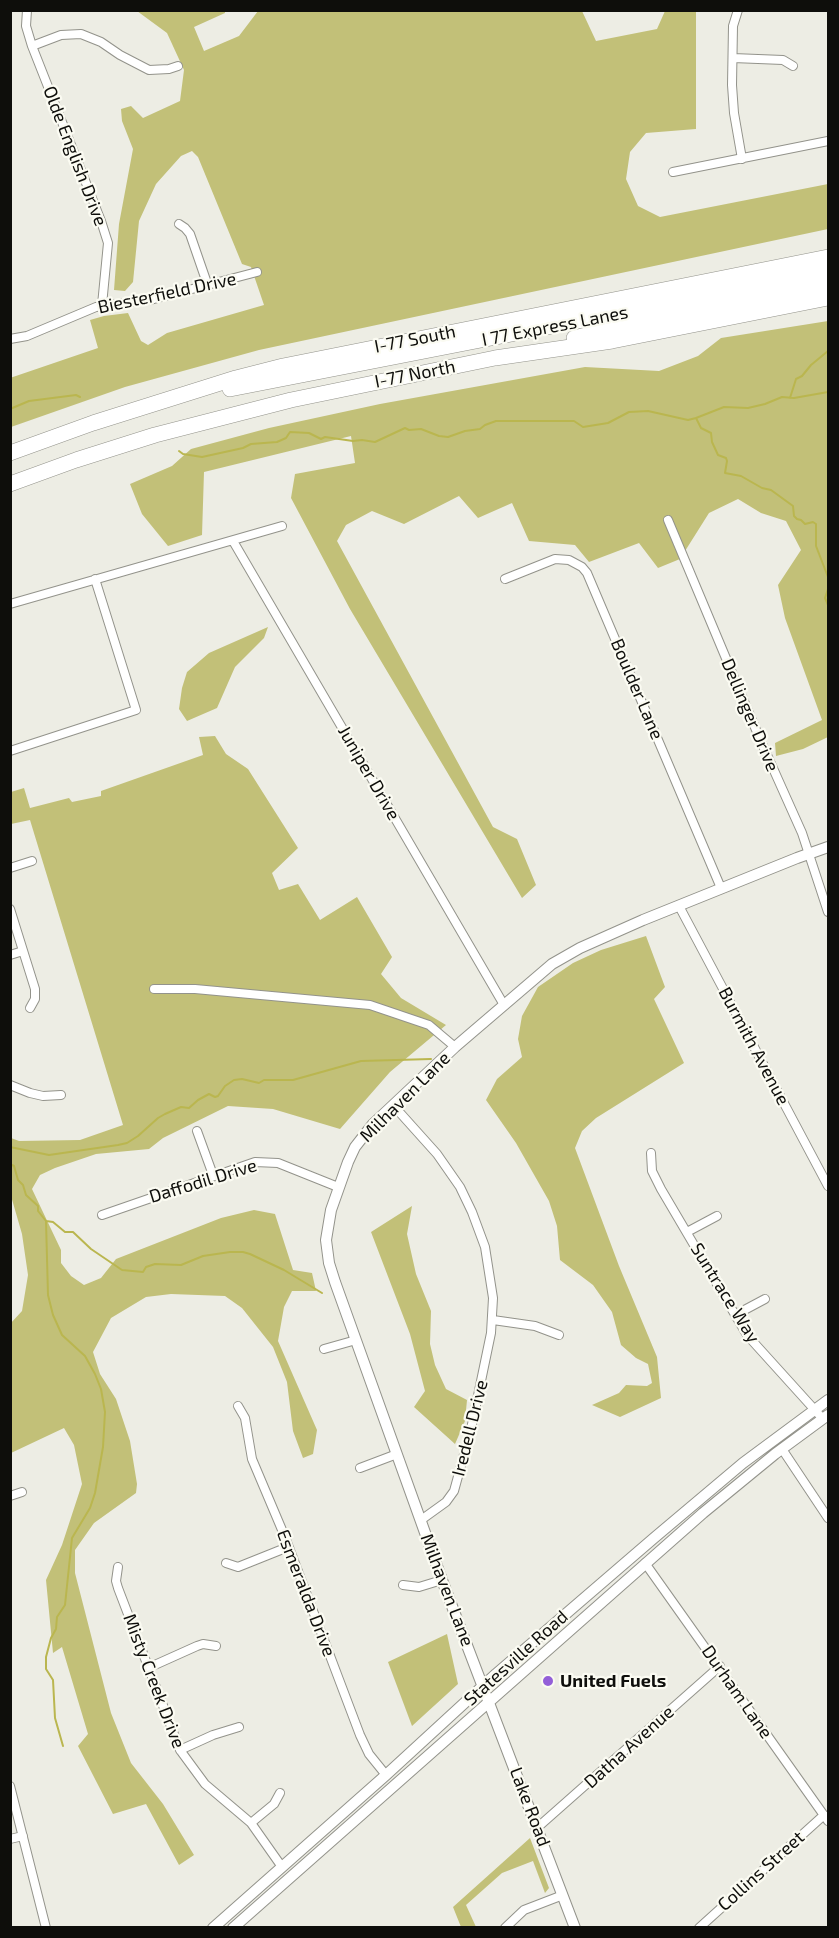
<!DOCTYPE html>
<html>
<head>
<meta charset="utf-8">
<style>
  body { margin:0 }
  #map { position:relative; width:839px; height:1938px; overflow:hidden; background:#edede4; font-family:"Exo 2",sans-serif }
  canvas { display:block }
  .frame { position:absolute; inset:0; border:12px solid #0e0e0b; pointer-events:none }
</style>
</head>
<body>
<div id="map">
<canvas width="839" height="1938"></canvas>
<div class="frame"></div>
</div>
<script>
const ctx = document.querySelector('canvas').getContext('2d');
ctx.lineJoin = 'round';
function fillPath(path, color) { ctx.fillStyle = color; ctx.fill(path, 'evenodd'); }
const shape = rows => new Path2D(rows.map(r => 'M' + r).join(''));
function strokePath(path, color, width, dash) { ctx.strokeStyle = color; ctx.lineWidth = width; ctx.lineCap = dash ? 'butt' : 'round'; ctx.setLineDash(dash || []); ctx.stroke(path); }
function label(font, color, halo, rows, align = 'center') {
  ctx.font = font + ' "Exo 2",sans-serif'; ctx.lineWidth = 4.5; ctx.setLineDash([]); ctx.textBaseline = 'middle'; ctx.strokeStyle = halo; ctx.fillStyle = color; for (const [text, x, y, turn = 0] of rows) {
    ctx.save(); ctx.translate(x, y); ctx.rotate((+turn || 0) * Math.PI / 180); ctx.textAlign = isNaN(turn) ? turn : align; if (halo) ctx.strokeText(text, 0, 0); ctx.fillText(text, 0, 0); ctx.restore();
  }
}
fillPath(shape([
  [137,11,225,11,225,13,194,27,204,51,239,36,258,11,582,11,596,41,657,29,665,11,696,11,696,129,646,133,630,152,626,179,638,206,660,217,828,184,828,229,259,350,125,387,11,427,10,378,98,348,90,320,104,316,128,313,141,341,148,345,167,333,264,305,251,267,242,264,198,157,192,151,181,156,156,184,139,221,133,282,125,291,114,290,119,224,133,149,122,121,121,109,131,106,143,118,180,101,184,70,167,33],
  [828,321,828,737,803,749,776,756,775,743,822,720,785,618,778,585,801,550,786,521,761,513,738,499,709,513,680,559,658,568,639,543,589,562,575,545,529,541,512,503,478,518,459,496,404,524,372,511,346,525,337,541,493,827,517,839,536,885,522,898,350,609,291,498,295,474,355,463,351,436,204,472,202,535,168,546,142,514,130,484,172,466,191,449,269,428,380,404,585,367,659,371,698,356,721,338],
  [268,627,264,638,235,667,217,708,187,721,179,709,182,688,187,672,209,653],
  [215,736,226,754,248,769,298,848,272,873,279,890,298,884,320,920,357,897,392,957,381,974,401,998,446,1025,390,1072,340,1129,273,1109,228,1106,163,1138,149,1149,96,1154,55,1168,40,1175,32,1189,61,1250,61,1263,71,1276,84,1285,101,1278,116,1259,221,1218,254,1210,275,1214,293,1270,312,1273,316,1291,292,1291,284,1307,278,1341,317,1430,313,1454,303,1458,293,1431,287,1382,273,1347,242,1308,225,1296,171,1294,146,1297,111,1318,93,1352,100,1374,116,1399,130,1441,137,1484,136,1493,94,1523,75,1550,75,1573,111,1713,131,1763,163,1804,194,1855,179,1865,146,1804,113,1814,78,1746,88,1734,62,1647,53,1653,46,1580,62,1545,82,1484,74,1445,64,1428,11,1453,10,1324,22,1311,28,1275,22,1234,11,1196,11,1138,19,1141,80,1140,123,1125,30,820,11,824,11,792,24,788,30,808,69,798,72,802,101,796,101,791,203,755,199,737],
  [646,936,665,987,654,999,684,1063,596,1118,582,1131,575,1148,619,1266,657,1357,661,1398,620,1417,592,1405,619,1393,626,1385,647,1386,652,1383,648,1364,636,1358,621,1345,612,1312,593,1285,560,1260,557,1226,549,1201,516,1143,486,1100,497,1079,522,1057,518,1039,522,1016,538,987,573,963,601,950],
  [412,1206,407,1234,416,1274,431,1311,430,1344,435,1365,446,1389,467,1400,465,1421,455,1444,414,1407,425,1391,410,1334,371,1232],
  [447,1634,458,1684,412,1726,388,1662],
  [530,1838,549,1888,545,1893,533,1861,502,1873,466,1905,476,1927,461,1927,453,1907]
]), '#c2c078');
strokePath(shape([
  [790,398,796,379,802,376,811,365,828,351],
  [10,409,29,401,76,395,80,397],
  [696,418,701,428,711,433,712,442,718,455,726,458,727,461,725,473,741,476,762,488,771,490,793,506,794,516,797,519,801,520,805,524,813,522,816,524,816,546,828,577],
  [179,451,183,454,202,457,243,448,251,444,277,442,286,438,290,432,309,433,321,439,325,437,353,441,362,440,375,442,405,428,409,430,421,429,439,436,448,437,465,431,480,429,485,425,496,421,574,421,583,427,608,423,629,412,648,411,688,420,696,418,724,407,748,408,765,404,782,397,794,398,828,392],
  [828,589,825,598,828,605],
  [10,1147,49,1155,118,1145,127,1143,138,1136,158,1118,165,1114,181,1107,189,1108,198,1100,209,1094,215,1097,218,1096,225,1086,234,1080,242,1079,259,1083,264,1080,293,1080,361,1061,431,1059],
  [10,1164,14,1166,18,1180,23,1185,26,1195,38,1206,38,1211,46,1221,53,1222,65,1232,73,1232,91,1249,122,1270,143,1272,146,1267,155,1264,181,1265,203,1256,230,1252,243,1252,250,1254,284,1270,322,1293],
  [46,1221,48,1295,53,1315,62,1335,85,1356,95,1374,101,1389,105,1412,103,1447,95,1493,90,1508,72,1538,65,1605,57,1617,56,1629,51,1638,46,1657,46,1669,53,1680,55,1718,63,1746]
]), '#bab64f', 2);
const street = shape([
  [27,10,26,26,32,46,101,221,108,243,102,305],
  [738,10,733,26,732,85,734,113,742,159],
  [32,46,61,35,81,34,101,42,120,55,149,70,169,69,178,66],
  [733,58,783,60,793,66],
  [673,172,828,141],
  [179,224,185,228,190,234,208,286],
  [10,339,27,336,96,307,154,299,257,272],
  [668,520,759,737,802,833,828,912],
  [233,541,504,1005],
  [505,579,555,559,569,560,582,567,587,573,721,888],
  [10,604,282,526],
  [10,751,136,710,95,579],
  [10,868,32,861],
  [679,906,828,1186],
  [10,909,35,989,35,999,30,1008],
  [10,955,23,951],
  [154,989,195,989,370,1005,429,1025,455,1047],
  [10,1085,30,1093,43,1096,61,1095],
  [393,1105,437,1154,460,1187,472,1212,485,1247,493,1298,491,1333,471,1429,454,1491,446,1502,421,1520],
  [197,1131,213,1175],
  [651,1153,652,1171,661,1189,747,1335,823,1419],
  [102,1215,255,1162,278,1163,338,1187],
  [687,1232,717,1216],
  [735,1315,765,1299],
  [493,1320,535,1326,559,1335],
  [324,1349,356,1340],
  [238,1406,245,1418,252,1459,285,1537,360,1735,369,1754,386,1775],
  [782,1449,828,1518],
  [360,1468,397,1454],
  [10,1496,22,1492],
  [226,1563,238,1567,288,1547],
  [645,1563,828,1821],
  [118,1567,116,1581,118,1588,180,1750,205,1784,251,1823,282,1867],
  [403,1585,419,1587,442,1580],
  [148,1668,197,1646,203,1644,216,1646],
  [180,1750,213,1735,239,1727],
  [10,1786,46,1928],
  [251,1823,274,1804,280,1793],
  [538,1827,720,1666],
  [10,1839,23,1836],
  [505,1928,524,1910,563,1895],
  [699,1928,824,1815]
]);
const secondary = shape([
  [213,1928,386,1775,496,1674,654,1538,743,1463,828,1400],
  [233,1928,703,1513,775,1454,828,1415],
  [575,1928,442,1580,335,1282,329,1263,326,1240,331,1210,348,1162,355,1147,373,1124,455,1047,552,964,580,948,643,920,797,858,828,847]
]);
const highway = shape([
  [574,338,610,329,828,284],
  [230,389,614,314,828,269],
  [10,453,93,423,236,378,283,366,828,257],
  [10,484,76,460,155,435,291,400,495,358,612,341,828,298]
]);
strokePath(street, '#93938b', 10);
strokePath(secondary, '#93938b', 12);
strokePath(highway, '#93938b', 16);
strokePath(street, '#fff', 8);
strokePath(secondary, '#fff', 10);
strokePath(highway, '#fff', 15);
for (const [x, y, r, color] of [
  [548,1681,6,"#935fd8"]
]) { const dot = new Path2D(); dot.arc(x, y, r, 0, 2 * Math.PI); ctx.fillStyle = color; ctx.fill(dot); strokePath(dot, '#fbfbf2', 2); }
label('18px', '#0e0e0b', '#fbfbf2', [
  ["Olde English Drive",75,156,69],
  ["Biesterfield Drive",167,293,-12],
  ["I 77 Express Lanes",555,326,-11],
  ["I-77 South",415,339,-11],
  ["I-77 North",415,374,-11],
  ["Boulder Lane",637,689,67],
  ["Dellinger Drive",750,715,67],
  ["Juniper Drive",369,773,60],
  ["Burmith Avenue",754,1046,62],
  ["Milhaven Lane",405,1097,-45],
  ["Daffodil Drive",203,1181,-17],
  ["Suntrace Way",725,1293,58],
  ["Iredell Drive",470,1428,-76],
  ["Milhaven Lane",447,1590,69],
  ["Esmeralda Drive",306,1593,69],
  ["Statesville Road",516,1658,-42],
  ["Misty Creek Drive",154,1681,69],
  ["Durham Lane",737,1692,55],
  ["Datha Avenue",629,1747,-42],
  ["Lake Road",530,1807,69],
  ["Collins Street",761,1871,-42]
]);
label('bold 18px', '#0e0e0b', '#fbfbf2', [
  ["United Fuels",560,1681]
], 'left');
</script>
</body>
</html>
